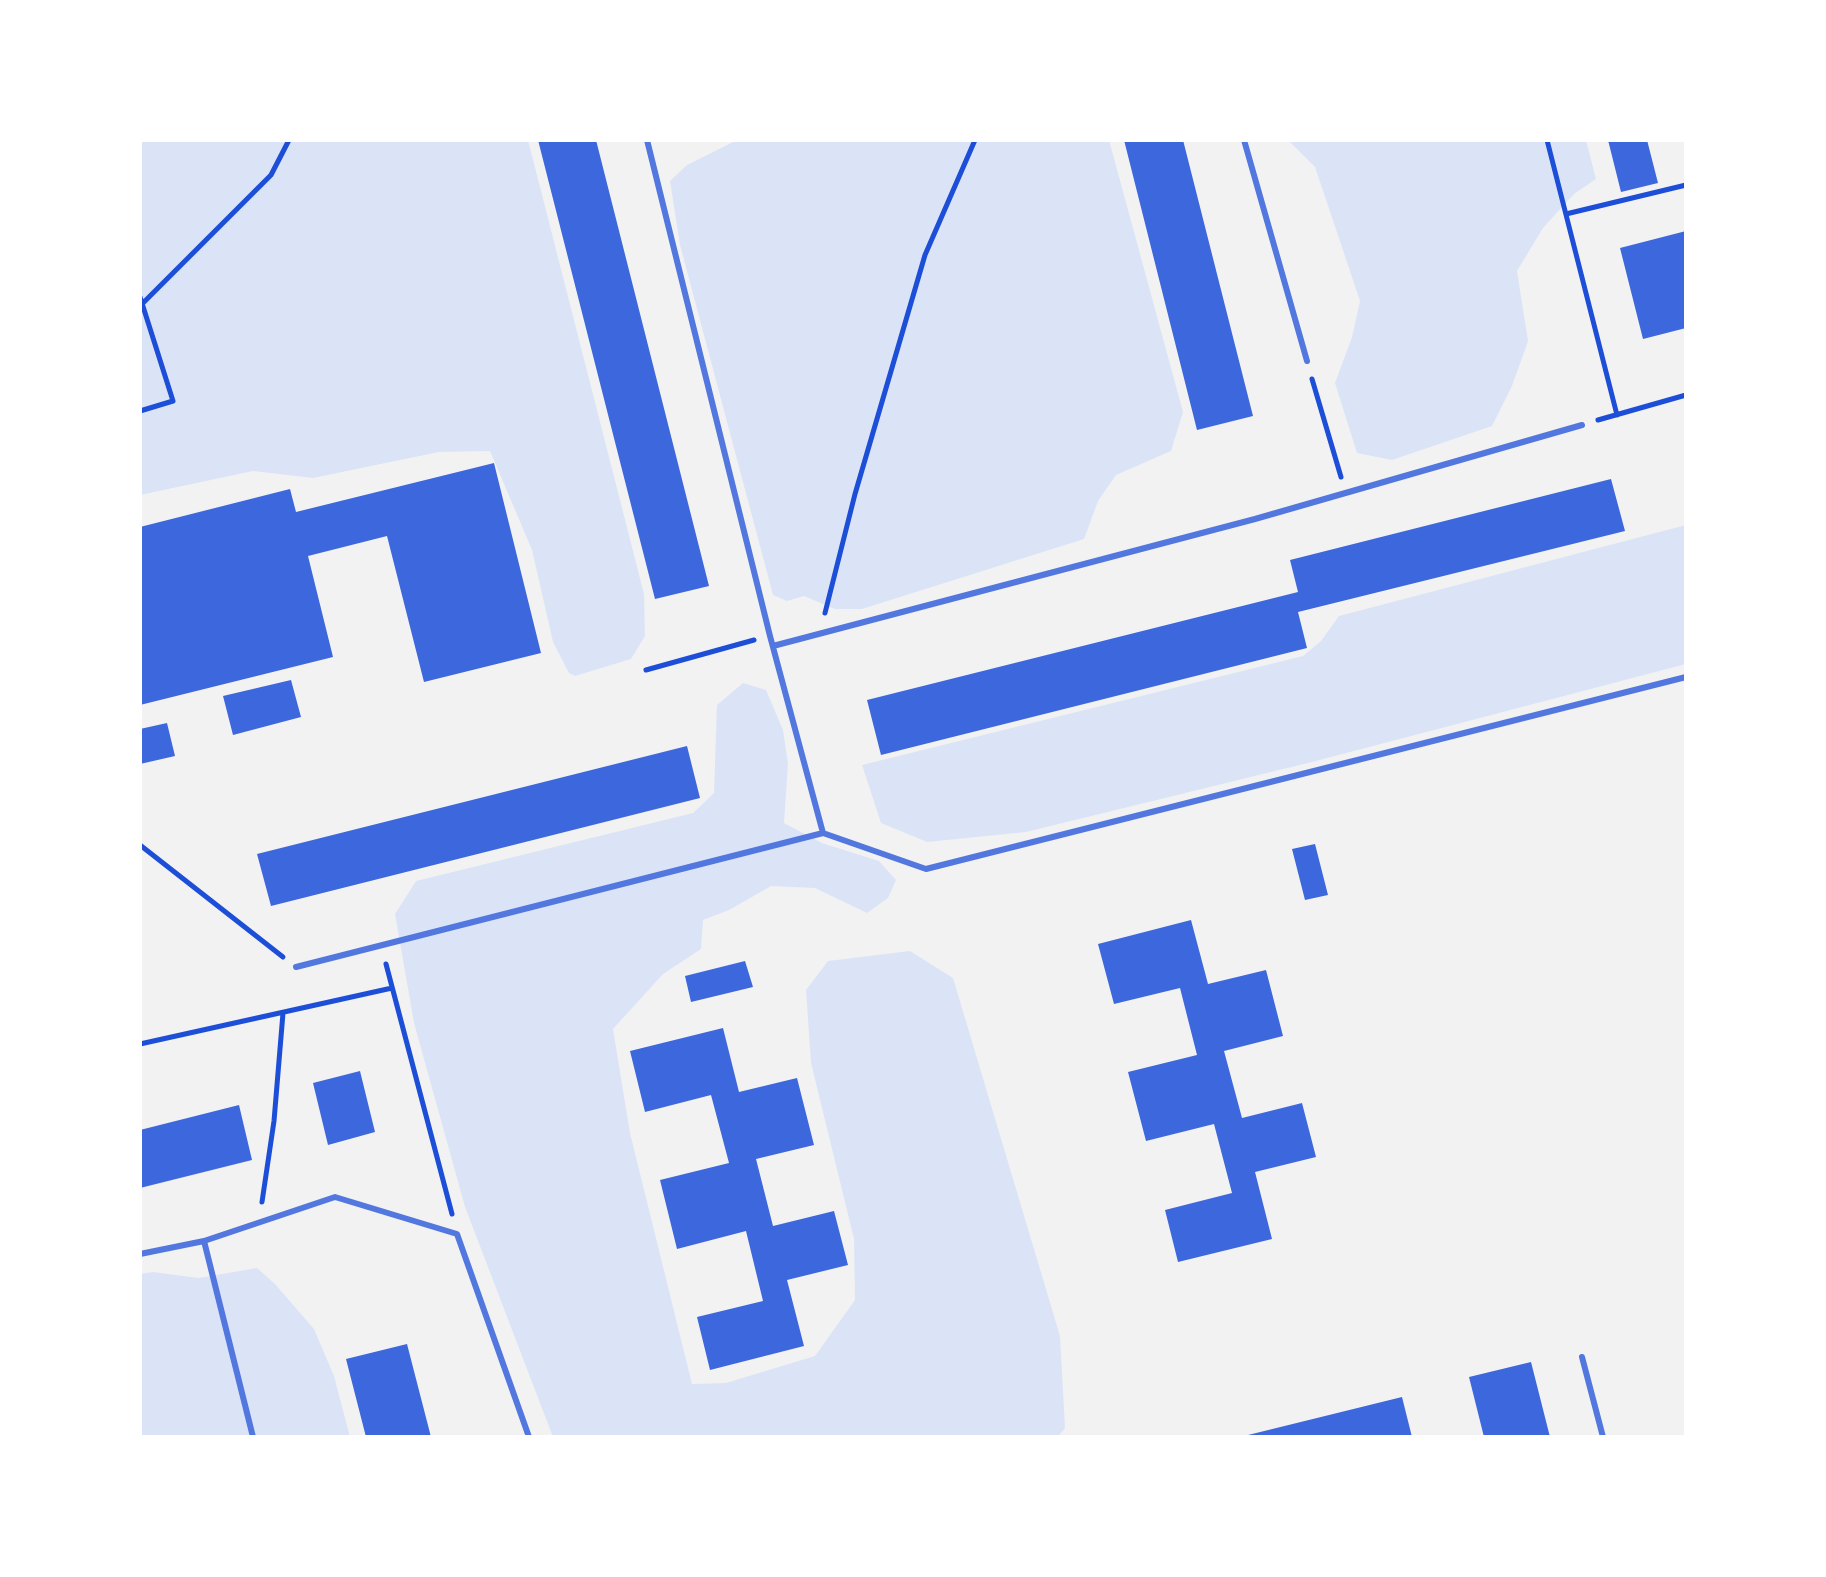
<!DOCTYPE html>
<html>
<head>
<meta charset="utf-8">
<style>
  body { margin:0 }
  #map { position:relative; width:1826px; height:1577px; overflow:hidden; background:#f2f2f2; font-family:"DejaVu Sans",sans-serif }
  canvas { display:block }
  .frame { position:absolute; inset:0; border:142px solid #fff; pointer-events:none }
</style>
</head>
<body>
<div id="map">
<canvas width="1826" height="1577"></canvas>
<div class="frame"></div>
</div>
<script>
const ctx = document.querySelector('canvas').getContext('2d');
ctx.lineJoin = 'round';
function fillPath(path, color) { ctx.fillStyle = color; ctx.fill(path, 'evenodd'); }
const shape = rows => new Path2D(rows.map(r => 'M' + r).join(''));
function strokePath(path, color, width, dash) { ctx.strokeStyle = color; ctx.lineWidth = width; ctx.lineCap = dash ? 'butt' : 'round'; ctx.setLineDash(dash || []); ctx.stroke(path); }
fillPath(shape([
  [140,140,528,140,644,594,645,636,631,659,575,676,569,673,553,642,532,550,490,451,439,452,313,478,253,471,140,495],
  [747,140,1109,140,1183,412,1171,451,1116,475,1098,501,1084,539,862,609,835,609,804,596,787,601,773,595,680,245,670,181,687,165,733,142],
  [1288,140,1586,140,1596,179,1574,194,1543,228,1517,271,1528,341,1512,386,1492,426,1392,460,1357,453,1335,383,1352,337,1360,301,1315,167],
  [1686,525,1686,664,1312,762,1026,832,927,842,881,823,862,765,1303,656,1321,641,1339,616],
  [743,683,766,690,783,730,788,764,784,823,822,843,879,861,896,880,888,898,867,913,815,888,771,886,729,910,703,920,701,949,663,974,613,1029,630,1133,692,1384,726,1383,815,1356,855,1300,854,1239,811,1063,806,990,828,961,910,951,953,978,1060,1336,1065,1428,1058,1437,553,1437,465,1207,414,1023,395,914,416,881,693,813,714,793,717,705],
  [257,1268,275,1284,314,1329,334,1376,350,1437,140,1437,140,1274,153,1272,199,1278]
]), '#dbe4f7');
fillPath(shape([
  [538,140,596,140,709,586,655,599],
  [1124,140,1183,140,1253,416,1197,430],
  [1608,140,1647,140,1658,183,1621,192],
  [1686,231,1686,328,1643,339,1620,248],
  [494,463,541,653,424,682,387,536,308,556,333,657,140,705,140,527,290,489,296,512],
  [1611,479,1625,531,1298,612,1307,648,881,755,867,700,1298,592,1290,560],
  [291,680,301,717,233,735,223,696],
  [167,723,175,756,140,764,140,729],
  [687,746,700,798,271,906,257,854],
  [1315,844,1328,895,1305,900,1292,849],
  [1191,920,1208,984,1266,970,1283,1036,1224,1051,1242,1118,1302,1103,1316,1157,1255,1172,1272,1239,1178,1262,1165,1210,1232,1193,1214,1124,1146,1141,1128,1072,1197,1055,1180,988,1114,1004,1098,944],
  [745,961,753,987,691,1002,685,976],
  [723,1028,739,1092,797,1078,814,1145,756,1159,773,1226,834,1211,848,1265,787,1280,804,1346,710,1370,697,1317,763,1301,746,1231,677,1249,660,1180,729,1163,711,1095,645,1112,630,1051],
  [360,1071,375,1132,328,1145,313,1083],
  [239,1105,252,1160,140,1188,140,1130],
  [407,1344,431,1437,366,1437,346,1359],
  [1531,1362,1550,1437,1484,1437,1469,1377],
  [1402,1397,1412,1437,1245,1437,1244,1436]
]), '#3d67dc');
strokePath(shape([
  [1547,140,1617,415],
  [1566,214,1686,185],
  [140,297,173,401,140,411],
  [142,304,271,175,289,140],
  [1312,379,1341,477],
  [1598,420,1686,395],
  [825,613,855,494,925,255,975,140],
  [646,670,754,640],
  [140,845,283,957],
  [386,964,452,1214],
  [140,1044,392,988],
  [262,1202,274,1121,283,1013]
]), '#1d4ed8', 5);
strokePath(shape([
  [1244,140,1307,361],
  [773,646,1255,519,1582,425],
  [823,833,926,869,1686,677],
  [296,967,823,833,770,636,647,140],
  [204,1241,253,1437],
  [140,1254,204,1241,335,1197,457,1234,529,1437],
  [1582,1357,1603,1437]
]), '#5277de', 6);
</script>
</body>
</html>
